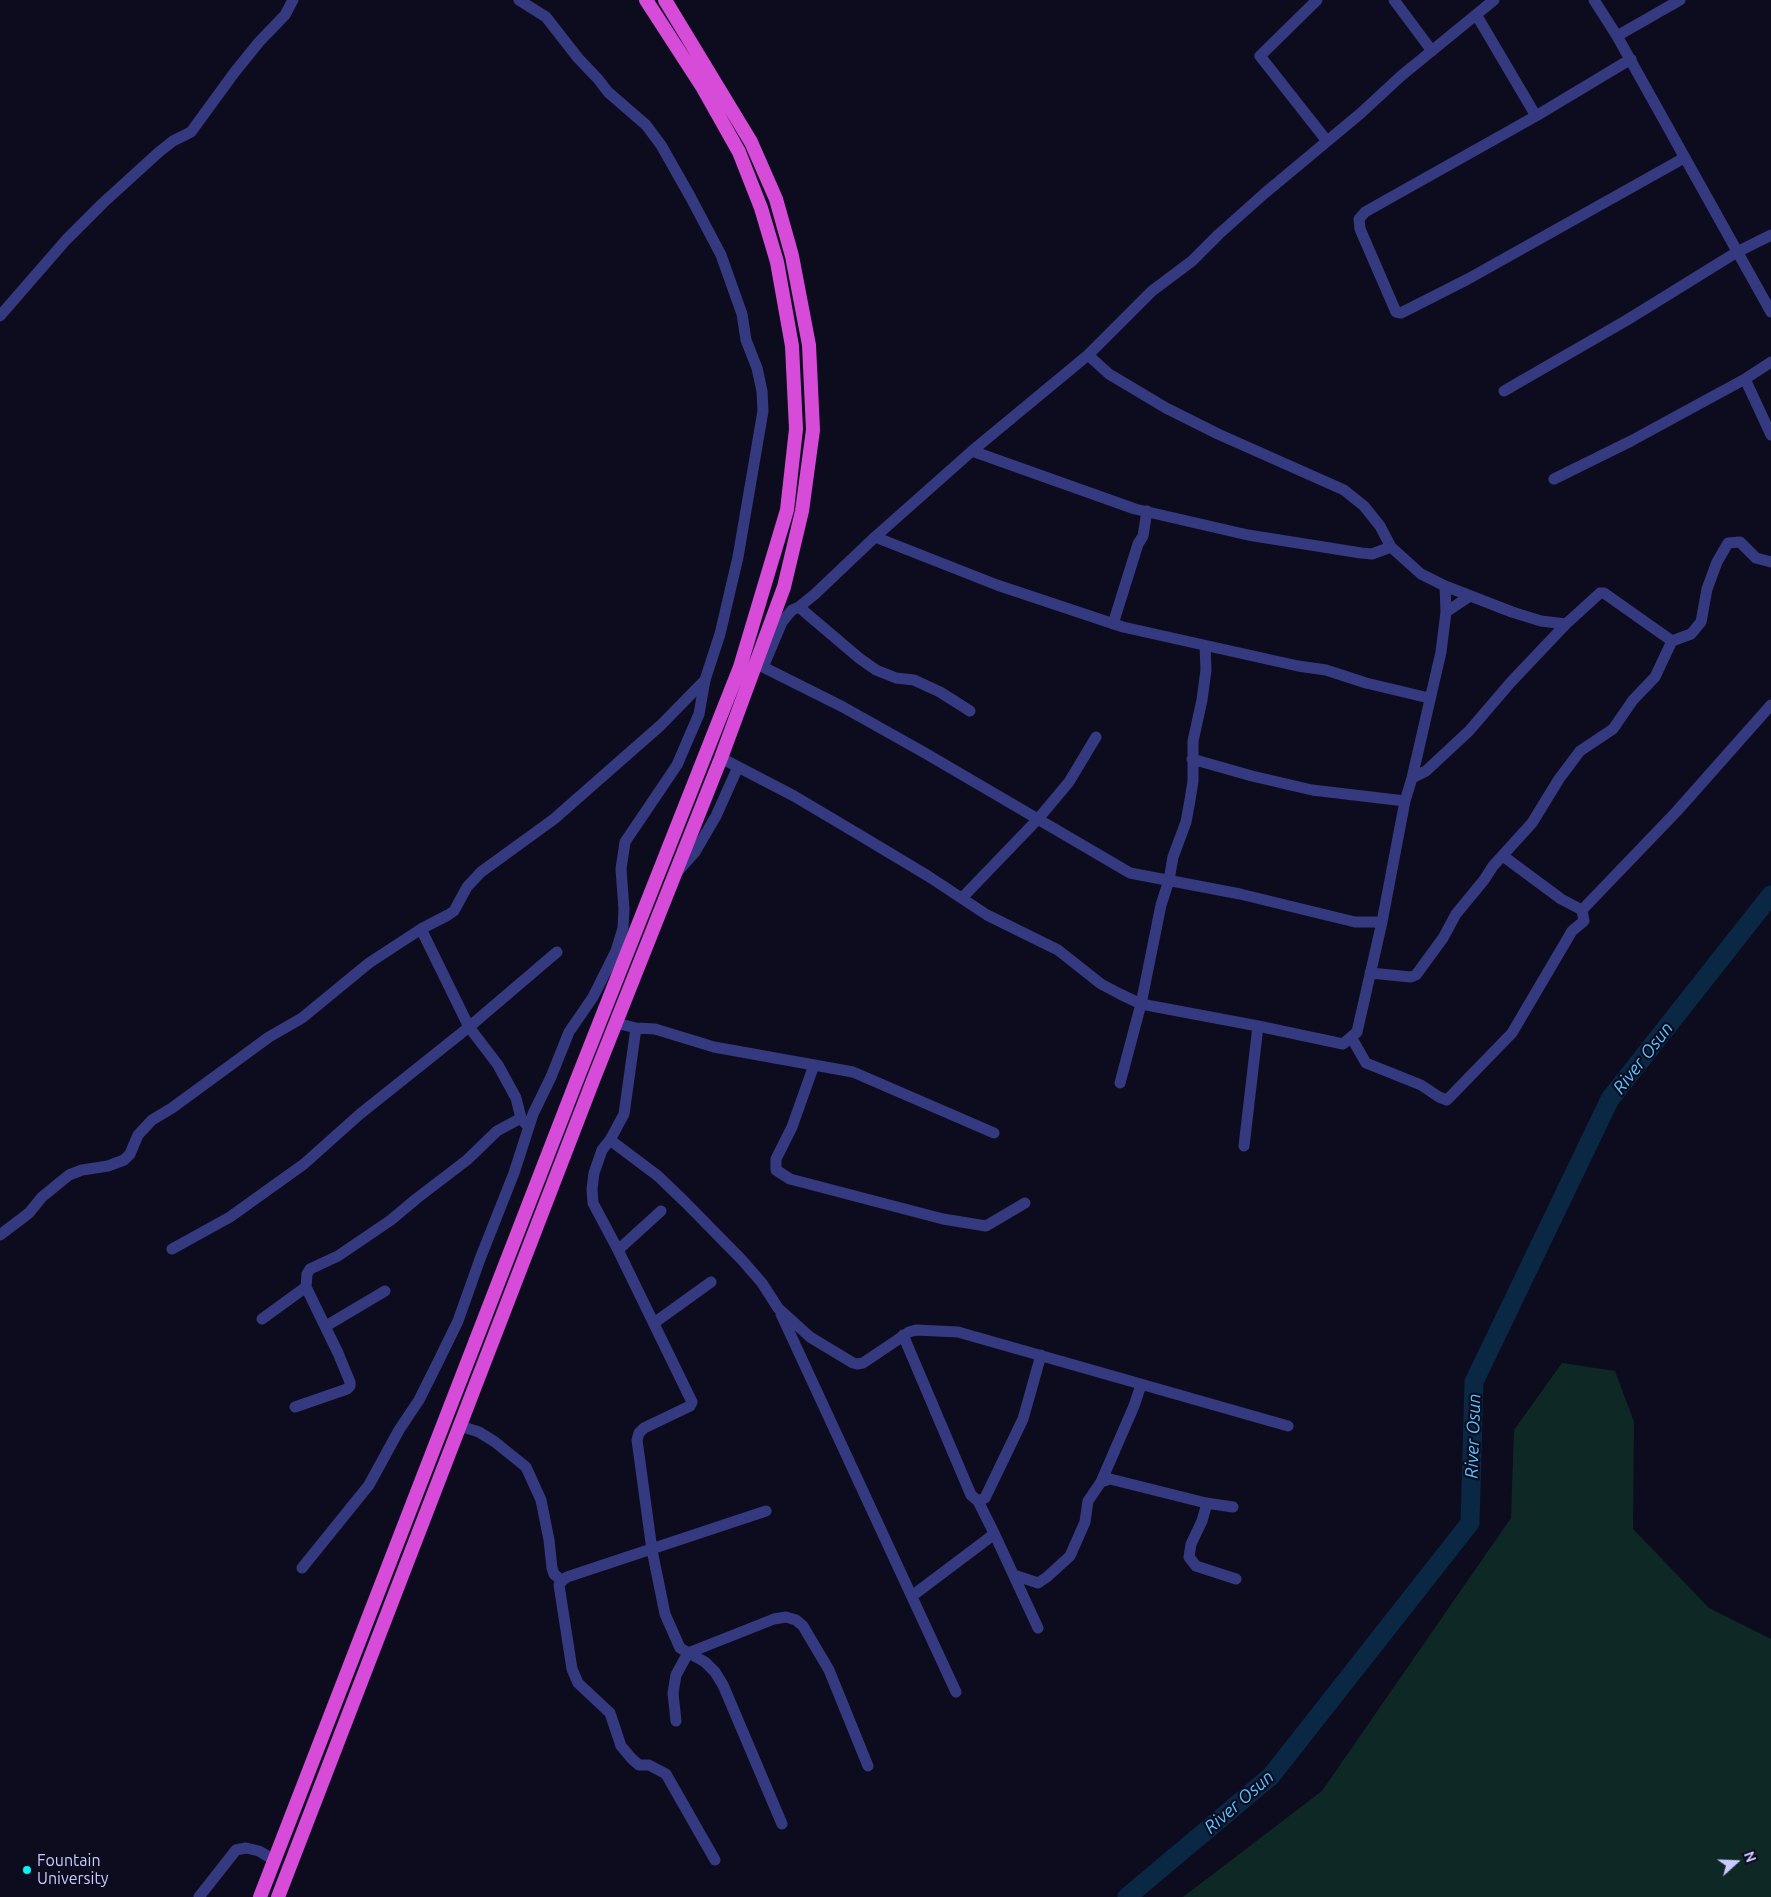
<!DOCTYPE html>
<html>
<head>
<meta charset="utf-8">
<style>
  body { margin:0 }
  #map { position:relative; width:1771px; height:1897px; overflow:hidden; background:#0d0c1f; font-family:Ubuntu,sans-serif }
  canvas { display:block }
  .north { position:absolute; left:1711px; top:1837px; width:50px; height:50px; -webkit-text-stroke:4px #0d0c1f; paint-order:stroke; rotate:70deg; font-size:14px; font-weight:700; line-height:20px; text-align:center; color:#cacaff }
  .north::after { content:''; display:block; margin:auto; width:18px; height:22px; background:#cacaff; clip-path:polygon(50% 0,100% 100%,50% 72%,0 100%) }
</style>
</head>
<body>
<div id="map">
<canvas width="1771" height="1897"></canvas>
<div class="north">N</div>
</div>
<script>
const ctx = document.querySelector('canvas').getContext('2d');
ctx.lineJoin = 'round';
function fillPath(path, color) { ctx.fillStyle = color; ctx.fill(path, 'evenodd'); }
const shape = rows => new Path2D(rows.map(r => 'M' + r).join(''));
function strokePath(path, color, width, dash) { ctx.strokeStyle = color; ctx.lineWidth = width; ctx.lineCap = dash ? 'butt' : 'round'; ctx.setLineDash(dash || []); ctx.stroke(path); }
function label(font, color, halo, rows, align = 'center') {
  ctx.font = font + ' Ubuntu,sans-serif'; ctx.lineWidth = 4.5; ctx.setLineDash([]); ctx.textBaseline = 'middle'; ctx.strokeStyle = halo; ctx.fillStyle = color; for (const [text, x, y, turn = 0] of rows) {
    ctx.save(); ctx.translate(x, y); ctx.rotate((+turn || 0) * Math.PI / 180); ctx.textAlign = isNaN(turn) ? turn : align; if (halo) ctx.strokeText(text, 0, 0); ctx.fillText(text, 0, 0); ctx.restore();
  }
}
fillPath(shape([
  [1562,1363,1615,1371,1634,1422,1633,1529,1709,1608,1771,1639,1771,1897,1183,1897,1322,1791,1511,1518,1514,1430]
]), '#0e2925');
strokePath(shape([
  [1127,1897,1271,1776,1470,1523,1474,1382,1610,1099,1771,895]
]), '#0a2744', 19);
strokePath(shape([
  [1317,0,1260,56,1327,141],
  [1394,0,1432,51],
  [1594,0,1617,36,1680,0],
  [1477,16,1536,116],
  [1617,36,1771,312],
  [1631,59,1536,116,1365,212,1359,219,1360,229,1396,312,1401,313,1468,279,1684,158],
  [0,316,66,240,103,203,159,152,173,141,191,132,234,73,259,42,285,15,293,0],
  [1088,355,1109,374,1166,408,1218,434,1344,490,1364,506,1380,526,1391,547,1421,574,1445,586,1512,612,1541,621,1566,624],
  [1745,379,1771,435],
  [1504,391,1627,320,1737,252,1771,235],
  [972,451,1135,509,1248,535,1361,553,1372,554,1391,547],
  [1554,479,1631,441,1745,379,1771,362],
  [875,537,997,585,1123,627,1298,666,1326,670,1366,683,1429,698],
  [799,607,859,658,876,670,896,678,914,680,940,692,970,711],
  [1446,612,1470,596],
  [1113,624,1138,544,1143,536,1147,511],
  [1672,641,1691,634,1701,622,1707,589,1717,562,1728,543,1740,542,1756,558,1771,562],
  [756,665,763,667,843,707,925,753,1130,873,1240,894,1355,922,1382,922],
  [763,667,782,622,792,610,799,607,815,594,875,537,972,451,1088,355,1152,291,1192,261,1219,234,1265,193,1361,113,1401,76,1494,0],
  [721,758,794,796,858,834,928,876,987,915,1058,950,1101,984,1120,994,1141,1004,1258,1026,1343,1044,1357,1032,1382,922,1405,801,1412,778,1441,652,1446,612,1445,586],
  [1192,759,1252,776,1312,790,1405,801],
  [1412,778,1426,771,1469,731,1511,682,1566,624,1600,593,1604,593,1672,641],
  [678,871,695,852,716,816,738,767],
  [962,898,1038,819,1069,782,1096,737],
  [1582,910,1677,811,1771,705],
  [421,929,469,1027,498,1065,516,1098,521,1118,525,1123],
  [1370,973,1411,977,1416,975,1443,938,1456,914,1484,880,1493,866,1532,823,1559,779,1580,751,1613,729,1633,700,1655,677,1672,641],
  [616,1023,636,1028,655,1029,714,1047,853,1072,994,1133],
  [636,1028,624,1114,610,1140,658,1176,686,1203,742,1260,762,1283,778,1308,810,1337,853,1363,857,1364,863,1363,909,1332,916,1330,958,1332,1288,1426],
  [1351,1037,1366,1063,1421,1085,1439,1097,1447,1100,1512,1033,1572,931,1584,921,1582,910,1561,899,1503,856],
  [814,1065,792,1127,776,1159,776,1170,790,1179,943,1219,986,1226,1025,1203],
  [1120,1083,1141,1004,1161,905,1169,880,1173,857,1186,822,1190,800,1193,781,1193,741,1202,700,1206,670,1205,646],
  [610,1140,602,1150,594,1173,592,1189,593,1203,618,1250,692,1402,690,1406,644,1428,639,1433,637,1440,652,1550,665,1614,680,1648,705,1662,715,1672,723,1685,782,1824],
  [1244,1146,1258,1026],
  [0,1235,29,1213,42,1197,69,1175,82,1170,108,1166,124,1160,130,1154,138,1135,152,1120,172,1108,269,1037,302,1018,369,963,421,929,448,915,454,911,467,887,481,872,554,819,661,725,705,680],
  [172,1249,230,1217,304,1164,360,1114,469,1027,557,952],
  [618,1250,661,1211],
  [781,1314,956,1692],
  [262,1319,306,1287],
  [654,1323,711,1282],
  [326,1326,385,1291],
  [903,1335,971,1495,978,1501,985,1498,1023,1419,1041,1355],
  [295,1407,347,1389,350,1386,350,1382,338,1353,306,1287,307,1274,310,1269,338,1256,391,1220,416,1199,467,1160,497,1131,521,1118],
  [460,1426,479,1432,495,1442,526,1467,541,1500,549,1540,552,1568,554,1574,562,1581],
  [1101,1482,1134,1406,1141,1385],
  [1207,1503,1202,1521,1191,1544,1189,1557,1196,1566,1236,1579],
  [994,1533,1038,1628],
  [302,1568,369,1485,399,1430,419,1400,438,1362,458,1321,480,1259,514,1173,533,1114,551,1077,569,1032,593,997,616,951,623,928,624,909,621,869,625,842,677,765,699,714,705,680,720,634,738,557,763,411,762,391,757,368,746,340,742,314,721,255,691,198,661,145,646,125,608,92,598,79,578,58,546,17,519,0],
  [1014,1575,1038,1583,1047,1577,1070,1556,1085,1522,1088,1501,1101,1482,1110,1479,1206,1503,1233,1507],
  [912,1596,989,1538,994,1533,978,1501],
  [676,1721,673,1693,676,1675,688,1653,774,1619,786,1617,796,1620,803,1626,829,1670,868,1766],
  [715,1860,666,1774,649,1765,639,1765,632,1759,621,1746,610,1713,578,1683,572,1669,559,1585,562,1581,567,1577,766,1511],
  [199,1897,236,1850,246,1848,259,1851,274,1860]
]), '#353a80', 11);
strokePath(shape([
  [260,1897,576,1082,740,667,787,510,796,429,792,346,777,262,761,208,739,152,703,88,646,0],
  [278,1897,594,1078,721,758,784,587,802,511,813,430,809,345,792,256,776,199,751,142,665,0]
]), '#d64bd8', 14);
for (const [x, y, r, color] of [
  [27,1870,5,"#00f5f4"]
]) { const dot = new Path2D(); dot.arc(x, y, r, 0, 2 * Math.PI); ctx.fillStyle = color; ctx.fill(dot); strokePath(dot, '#0d0c1f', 2); }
label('16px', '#cacaff', '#0d0c1f', [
  ["Fountain",37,1861],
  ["University",37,1879]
], 'left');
label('italic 18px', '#58c3ff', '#0d0c1f', [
  ["River Osun",1643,1058,-52],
  ["River Osun",1473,1436,-88],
  ["River Osun",1239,1802,-41]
]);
</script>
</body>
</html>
